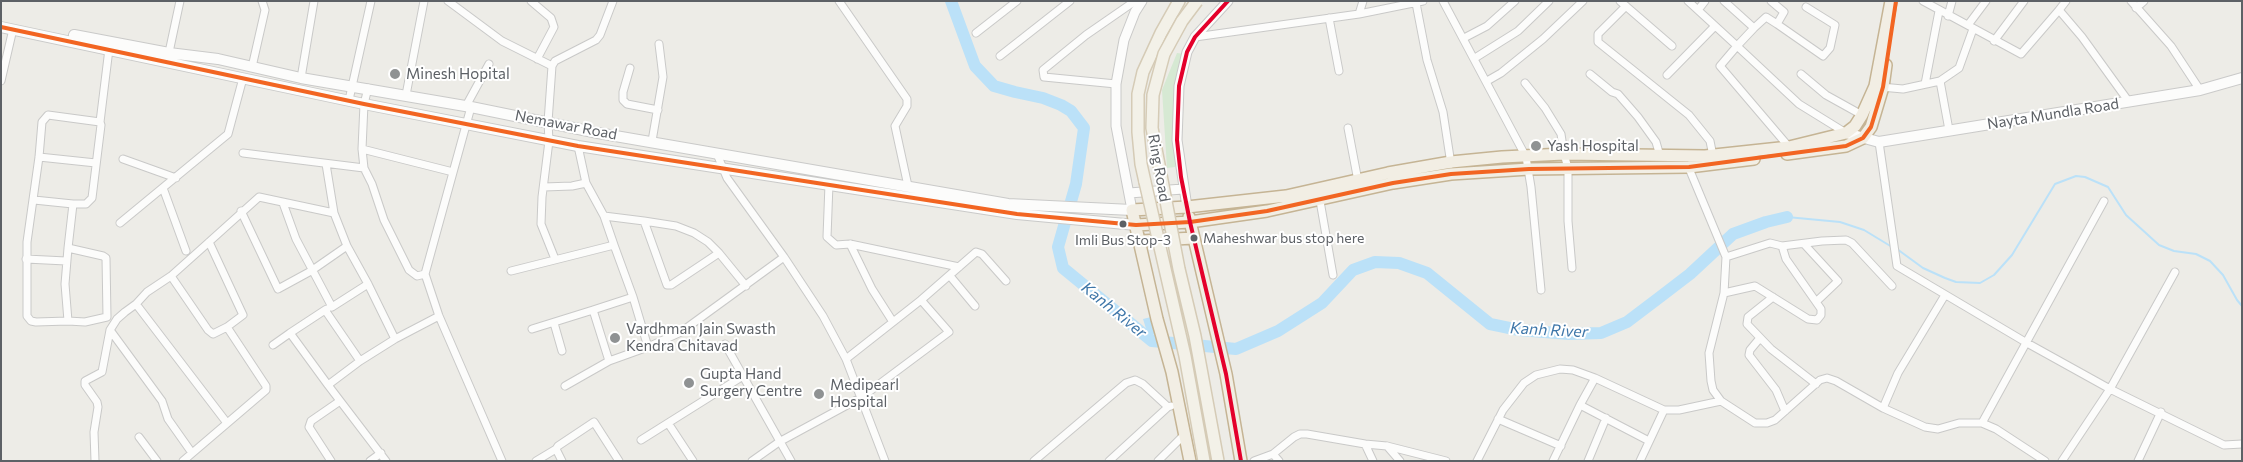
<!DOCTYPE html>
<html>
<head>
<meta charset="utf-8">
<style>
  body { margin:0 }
  #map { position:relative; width:2243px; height:462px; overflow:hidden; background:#edece7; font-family:Commissioner,sans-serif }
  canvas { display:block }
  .frame { position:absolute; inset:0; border:2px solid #5d6166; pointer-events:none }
</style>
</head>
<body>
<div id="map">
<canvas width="2243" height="462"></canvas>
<div class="frame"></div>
</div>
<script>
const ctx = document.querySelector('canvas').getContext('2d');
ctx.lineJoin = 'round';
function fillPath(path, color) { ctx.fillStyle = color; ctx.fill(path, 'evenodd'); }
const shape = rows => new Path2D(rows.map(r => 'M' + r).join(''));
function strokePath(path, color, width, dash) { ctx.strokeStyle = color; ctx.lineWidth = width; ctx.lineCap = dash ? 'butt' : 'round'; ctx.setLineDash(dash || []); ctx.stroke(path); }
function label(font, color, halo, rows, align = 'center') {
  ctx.font = font + ' Commissioner,sans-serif'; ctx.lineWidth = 4; ctx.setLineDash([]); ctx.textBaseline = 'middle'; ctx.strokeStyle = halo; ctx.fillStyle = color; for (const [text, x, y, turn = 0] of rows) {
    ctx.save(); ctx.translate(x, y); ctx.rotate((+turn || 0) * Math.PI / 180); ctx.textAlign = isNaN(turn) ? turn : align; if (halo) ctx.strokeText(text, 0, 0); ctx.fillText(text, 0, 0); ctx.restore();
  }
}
fillPath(shape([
  [1177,53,1185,54,1177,109,1175,167,1167,168,1162,90]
]), '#d6e9d3');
fillPath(shape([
  [1151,317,1156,334,1148,335,1143,319]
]), '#bbe1f8');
strokePath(shape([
  [1787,217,1840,222,1864,230,1892,247],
  [1897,249,1923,268,1945,278,1956,282,1980,283,1994,275,2012,255,2055,184,2076,176,2085,177,2108,187,2126,215,2159,245,2174,251,2196,254,2210,261,2223,275,2237,300,2242,306]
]), '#bbe1f8', 2);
strokePath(shape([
  [951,1,975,66,994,86,1015,92,1043,98,1061,105,1071,111,1084,128,1076,184,1058,247,1063,268,1152,341,1236,349,1278,331,1322,303,1353,270,1375,262,1399,263,1427,273,1490,324,1519,330,1569,334,1601,333,1627,322,1660,297,1690,274,1733,234,1766,222,1787,217]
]), '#bbe1f8', 12);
const minor = shape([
  [448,1,502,41,552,66],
  [531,1,551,18,554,27,537,59],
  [839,1,907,99,907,106,895,126,908,186],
  [1443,1,1526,157,1531,187,1541,290],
  [1620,1,1672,46],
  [1688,1,1737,46,1720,66,1789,147],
  [1724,1,1754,28,1737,46,1799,104,1846,133],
  [1771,1,1784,12,1777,24,1823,56,1830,48,1835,25,1806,7],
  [1923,1,2021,54,2059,10],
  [2066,1,2059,10,2082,37,2129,102],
  [2131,1,2171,46,2200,90],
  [1416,3,1427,60,1443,112,1451,164],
  [1626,6,1598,34,1598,42,1689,115,1710,141,1713,156],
  [2136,8,2144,1],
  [1698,10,1705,1],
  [1359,14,1363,1],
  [1948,16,1952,1],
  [1329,18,1339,71],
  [1968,25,1986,1],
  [1754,28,1766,17,1777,24],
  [976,33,1017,1],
  [1195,37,1359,14,1423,1],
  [1464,38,1487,26,1515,1],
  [1994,41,2024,1],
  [1000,56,1070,1],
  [168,57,180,1],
  [1475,58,1518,31,1549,1],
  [252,67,265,10,262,1],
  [630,68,623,92,623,100,627,104,658,110],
  [1590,74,1612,92,1618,94,1638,117,1656,142,1660,156],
  [1801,74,1826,95,1862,115],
  [1667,75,1715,26],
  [301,78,314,1],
  [1,81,13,29],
  [1487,81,1501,73,1543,39,1583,1],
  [1940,81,1949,130],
  [1525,83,1545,108,1561,134,1564,154,1568,168,1568,221,1572,268],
  [1116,84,1044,77,1043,70,1086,35,1135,1],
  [1925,84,1939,11],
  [1881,87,1903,89,1940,81,1959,68,1973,29],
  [368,88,364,104,362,149,364,168,372,184,384,220,409,270,417,276,425,274],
  [406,95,424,1],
  [349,100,371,1],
  [466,106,489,64],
  [471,107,425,274,439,316,502,461],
  [100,122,109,49],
  [1348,128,1358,181],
  [652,141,663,77,659,44],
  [1879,142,1897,266,2027,343,2110,389,2224,445,2242,444],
  [362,149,453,172],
  [243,153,364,168],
  [717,154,727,178,784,257,823,316,846,359,885,461],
  [39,157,96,163],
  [123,159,176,178],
  [1688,166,1726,257,1724,293,1709,353,1711,381,1713,390,1721,401],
  [586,183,604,216,644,221,667,285,671,285,719,253,746,286],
  [829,184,827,237,836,245,850,244,959,267],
  [544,187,572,186,586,183,578,146],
  [163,188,186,251],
  [34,200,73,204],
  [1320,201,1333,275],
  [283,203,296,239,332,307,368,284],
  [241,211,278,289,311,271,347,246,368,284,395,339,439,316],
  [334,213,347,246],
  [604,216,614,245],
  [644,221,676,226,694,233,708,242,719,253],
  [120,223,228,134,243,78],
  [209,242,243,315,227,327,213,334,208,330,171,276,209,242],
  [209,242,259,197,334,213,326,164],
  [850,244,872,289,893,322],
  [1804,244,1838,281,1817,301],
  [1726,257,1770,243,1782,246,1822,241,1846,240,1852,243,1892,286],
  [26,259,66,261],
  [555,259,541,224,542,197,549,141,548,122,552,66,555,61,596,40,600,35,613,1],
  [511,271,614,245,633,297,593,310,609,361],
  [950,276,975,306],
  [1724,293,1755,286,1808,319,1817,320,1821,315,1821,309,1786,259,1782,246],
  [633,297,648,347],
  [1773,297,1748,317,1747,324,1771,349,1816,384],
  [921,300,976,252,982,254,1006,281],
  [136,304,147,292,171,276],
  [327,309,325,310,360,361,395,339],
  [325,310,290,333,328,385,360,361],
  [68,321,85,322,107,317,106,258,103,256,68,248,65,284,68,321,36,322,31,321,27,316,27,242,39,157,42,122,48,115,100,122,101,125,92,198,86,204,73,204,68,248],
  [554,323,562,351],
  [532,329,593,310],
  [1760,338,1750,350,1749,355,1776,390,1785,411],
  [725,344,743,376],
  [273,345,290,333],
  [328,385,386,461],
  [565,386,609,361,648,347,681,332,784,257],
  [1580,405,1595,378,1664,410,1679,410,1721,401,1755,423,1767,423,1775,420,1820,380,1827,378,1836,381,1883,408,1898,373,1945,295],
  [1883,408,1925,427,1938,429,1959,423,1982,423],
  [1498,419,1561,446],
  [668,423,743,376,791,461],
  [139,437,157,461],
  [641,440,668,423,693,461],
  [1365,444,1387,446,1446,461],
  [1387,446,1400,461],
  [192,453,168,419,162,401,110,330,117,319,125,312,136,304,227,423],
  [1273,454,1294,437,1300,434,1307,434,1365,444,1373,461],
  [95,461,94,432,98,407,97,402,85,385,85,381,102,372,110,330],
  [183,461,266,390,266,386,227,327],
  [331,461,309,427,311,421,340,401],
  [370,461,381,453],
  [536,461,556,449],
  [562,461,556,449,558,446,594,422,619,461],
  [752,461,779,442,862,397,949,332,921,300,846,359],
  [1034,461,1126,383,1135,380,1143,384,1168,407],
  [1109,461,1168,407,1171,406],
  [1158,461,1185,434],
  [1254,461,1273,454,1279,461],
  [1477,461,1503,410,1524,383,1536,375,1560,369,1573,370,1595,378],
  [1553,461,1580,405,1649,441],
  [1588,461,1606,418],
  [1640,461,1664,410],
  [2045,461,1996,429,1982,423,2104,201],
  [2062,461,2110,389,2175,272],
  [2138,461,2161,412]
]);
const tertiary = shape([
  [1129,193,1183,189],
  [1187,207,1177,140,1179,86,1187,52,1195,37,1228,1],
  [1132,210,1116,126,1116,84,1124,40,1135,12,1142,1]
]);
const secondary = shape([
  [1,27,364,104,578,146,1017,214,1136,225],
  [74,35,169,53,218,59,301,78,471,107,598,133,1008,204,1132,210],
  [1846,133,1879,142,2200,90,2242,78]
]);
const primary = shape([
  [1145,182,1141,164,1138,132,1138,94,1143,72,1161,33,1179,1]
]);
const trunk = shape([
  [1787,154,1846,146,1863,138,1871,127,1883,87,1886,65],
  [1189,217,1226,374,1241,461],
  [1136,225,1190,222,1267,211,1393,183,1451,174,1529,169,1689,167,1754,159],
  [1141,241,1193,238],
  [1190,461,1172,372,1157,319,1132,210,1187,207,1286,196,1388,173,1451,162,1502,157,1564,154,1705,156,1789,147,1846,133,1855,126,1862,115,1875,86,1891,1]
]);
strokePath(minor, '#c9c9c8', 9);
strokePath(tertiary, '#c9c9c8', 11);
strokePath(secondary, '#cacac9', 12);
strokePath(primary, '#d5cbb6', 14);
strokePath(trunk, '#c5b494', 14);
strokePath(minor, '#fcfcfb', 7);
strokePath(tertiary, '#fcfcfb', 9);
strokePath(secondary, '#fcfcfb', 10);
strokePath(primary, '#f3f1e8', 11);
strokePath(trunk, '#f2eee4', 11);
const primaryBridge = shape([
  [1197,1,1182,21,1164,54,1153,95,1152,128,1179,269,1195,336,1218,461],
  [1145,182,1185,356,1204,461]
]);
strokePath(primaryBridge, '#d5cbb6', 14, []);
strokePath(primaryBridge, '#f3f1e8', 11);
strokePath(shape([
  [1,27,364,104,578,146,1017,214,1136,225,1190,222,1267,211,1393,183,1451,174,1529,169,1689,167,1846,146,1863,138,1871,127,1883,87,1896,1]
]), '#f26522', 4);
strokePath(shape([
  [1228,1,1195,37,1187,52,1179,86,1177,140,1181,177,1190,222,1226,374,1241,461]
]), '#e4002b', 4);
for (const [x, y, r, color] of [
  [395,74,6,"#8f9293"],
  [1536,146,6,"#8f9293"],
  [1123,224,4.5,"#5d6166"],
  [1194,238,4.5,"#5d6166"],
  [615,338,6,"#8f9293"],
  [689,383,6,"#8f9293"],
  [819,394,6,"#8f9293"]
]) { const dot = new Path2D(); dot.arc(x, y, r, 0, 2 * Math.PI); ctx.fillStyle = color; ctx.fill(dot); strokePath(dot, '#fff', 2); }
label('14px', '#5d6166', '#fff', [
  ["Maheshwar bus stop here",1203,238],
  ["Imli Bus Stop-3",1123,240,"center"]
], 'left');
label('15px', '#5d6166', '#fff', [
  ["Minesh Hopital",406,74],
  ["Yash Hospital",1547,146],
  ["Vardhman Jain Swasth",626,329],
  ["Kendra Chitavad",626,346],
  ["Gupta Hand",700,374],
  ["Surgery Centre",700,391],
  ["Medipearl",830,385],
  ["Hospital",830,402]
], 'left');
label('15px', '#5d6166', '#fff', [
  ["Nayta Mundla Road",2053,114,-9],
  ["Nemawar Road",566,125,11],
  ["Ring Road",1159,168,80]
]);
label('italic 16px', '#3f77a9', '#fff', [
  ["Kanh River",1114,310,39],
  ["Kanh River",1549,330,3]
]);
</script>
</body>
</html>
